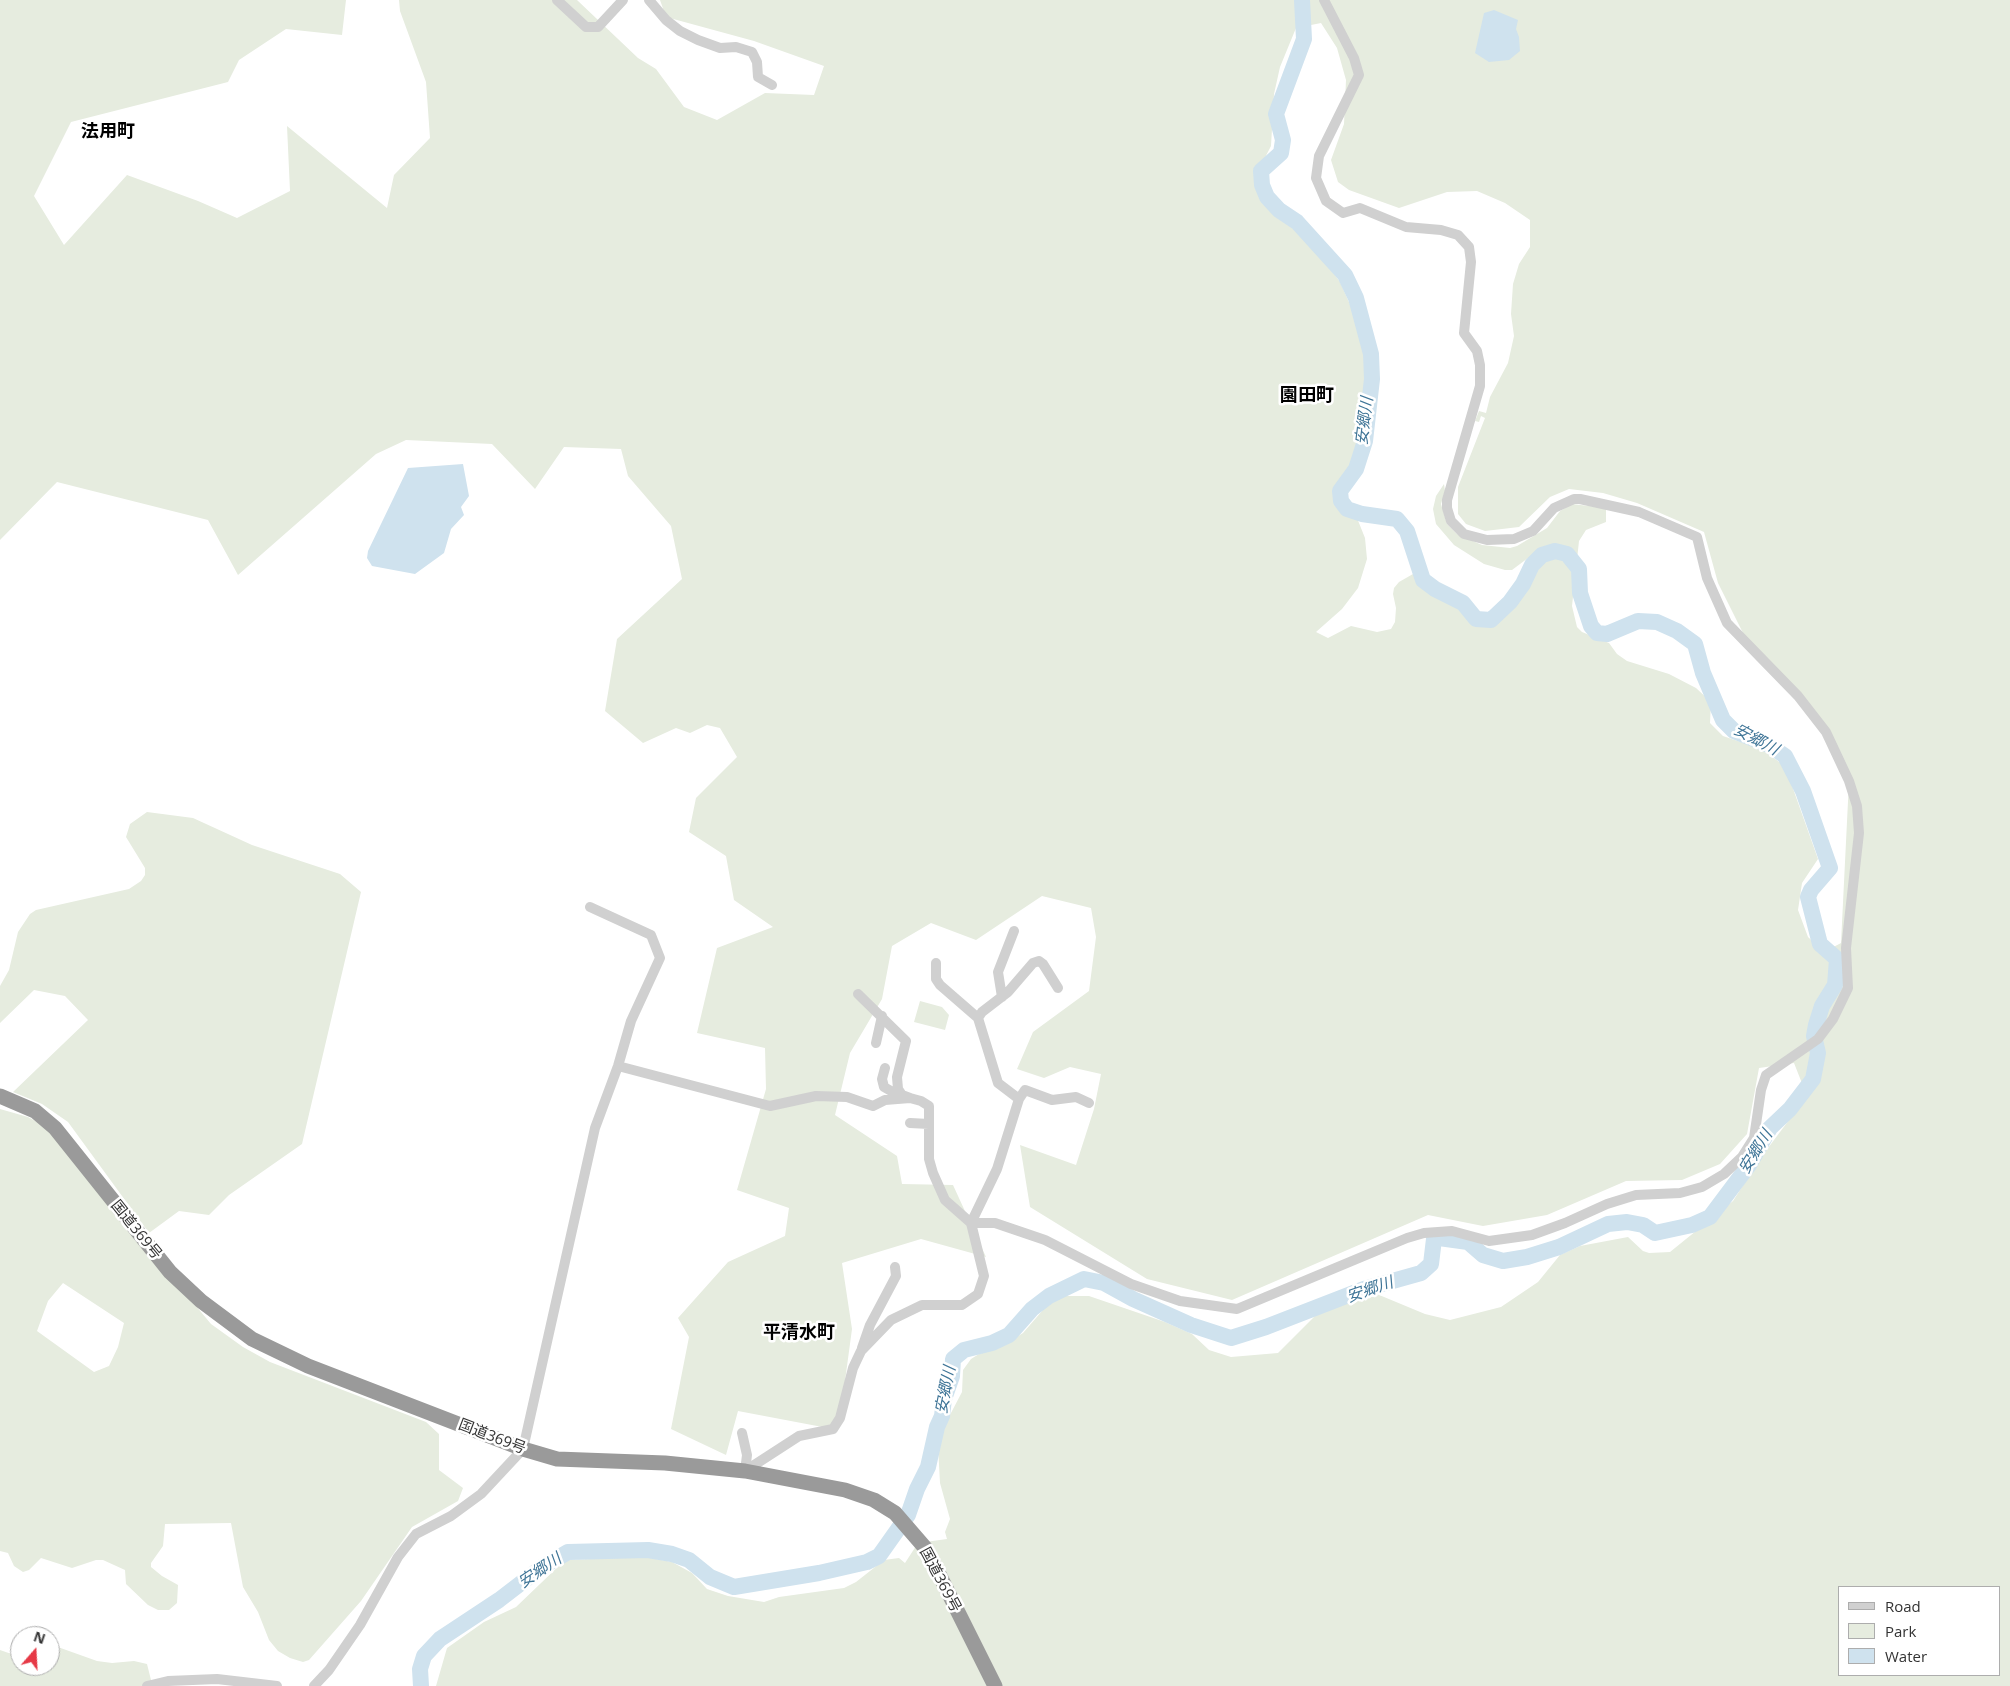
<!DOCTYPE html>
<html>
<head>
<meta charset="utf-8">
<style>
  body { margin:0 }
  #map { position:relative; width:2010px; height:1686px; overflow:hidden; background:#fff; font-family:"Open Sans",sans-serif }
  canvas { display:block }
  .legend { position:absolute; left:1838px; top:1586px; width:162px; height:90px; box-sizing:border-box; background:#fff; border:1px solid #adadad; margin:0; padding:6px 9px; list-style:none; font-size:15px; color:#333 }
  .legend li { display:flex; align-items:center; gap:10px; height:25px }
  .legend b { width:25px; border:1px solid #adadad }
  .north { position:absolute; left:10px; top:1626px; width:50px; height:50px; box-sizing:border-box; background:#fff; border:1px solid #adadad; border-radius:50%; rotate:19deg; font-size:14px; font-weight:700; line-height:20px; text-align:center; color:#333 }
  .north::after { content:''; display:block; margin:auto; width:18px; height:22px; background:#e63946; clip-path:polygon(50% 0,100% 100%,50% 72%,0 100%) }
</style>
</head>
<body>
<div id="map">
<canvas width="2010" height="1686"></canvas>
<ul class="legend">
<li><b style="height:6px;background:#d0d0d0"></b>Road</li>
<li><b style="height:14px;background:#e6ecdf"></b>Park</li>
<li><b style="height:14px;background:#cfe2ee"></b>Water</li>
</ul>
<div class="north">N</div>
</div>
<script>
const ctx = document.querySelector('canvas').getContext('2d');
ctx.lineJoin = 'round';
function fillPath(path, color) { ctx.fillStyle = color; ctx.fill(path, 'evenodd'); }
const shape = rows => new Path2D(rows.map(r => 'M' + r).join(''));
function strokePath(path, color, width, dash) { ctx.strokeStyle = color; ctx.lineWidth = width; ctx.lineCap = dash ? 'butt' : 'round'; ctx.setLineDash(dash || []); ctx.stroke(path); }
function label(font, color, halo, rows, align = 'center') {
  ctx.font = font + ' "Open Sans","Noto Sans JP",sans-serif'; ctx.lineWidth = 5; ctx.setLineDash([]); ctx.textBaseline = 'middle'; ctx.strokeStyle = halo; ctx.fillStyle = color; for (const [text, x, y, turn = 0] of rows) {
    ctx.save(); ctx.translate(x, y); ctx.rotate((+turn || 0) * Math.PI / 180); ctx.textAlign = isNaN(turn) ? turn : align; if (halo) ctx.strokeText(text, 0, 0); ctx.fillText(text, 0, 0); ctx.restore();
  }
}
fillPath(shape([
  [0,0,346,0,342,35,286,29,239,60,228,82,71,122,34,196,64,245,127,175,198,201,237,218,290,191,287,126,387,208,394,175,430,138,426,82,400,11,399,0,577,0,638,58,656,69,684,107,717,120,765,93,814,95,824,66,754,41,666,17,660,0,2010,0,2010,1686,436,1686,447,1648,484,1622,516,1607,565,1560,645,1557,672,1562,692,1573,707,1589,728,1596,764,1602,779,1597,844,1588,856,1582,884,1560,899,1558,905,1563,918,1543,947,1539,945,1532,950,1519,940,1483,938,1446,941,1432,962,1392,963,1370,971,1359,979,1354,999,1348,1023,1333,1049,1303,1060,1296,1089,1296,1165,1322,1192,1334,1209,1350,1231,1357,1278,1353,1317,1314,1372,1292,1425,1314,1450,1320,1501,1307,1538,1282,1560,1255,1580,1246,1628,1237,1643,1251,1649,1253,1670,1252,1733,1201,1762,1156,1807,1096,1794,1063,1759,1068,1747,1134,1720,1164,1682,1180,1626,1181,1547,1215,1483,1226,1428,1215,1232,1300,1147,1279,1030,1207,1020,1145,1076,1165,1094,1109,1101,1074,1070,1067,1044,1078,1017,1069,1033,1032,1089,991,1096,937,1091,908,1042,896,976,940,931,923,892,946,882,999,850,1053,835,1115,897,1156,902,1184,953,1185,986,1257,921,1239,842,1263,852,1329,840,1418,833,1429,738,1411,726,1455,671,1429,689,1337,678,1318,728,1262,785,1236,789,1208,737,1190,766,1089,765,1048,697,1033,717,948,773,927,734,900,726,856,689,832,696,798,737,757,720,728,707,725,690,733,676,728,643,743,605,711,617,639,682,579,671,526,628,476,621,449,564,447,535,489,492,444,406,440,376,454,238,575,208,520,57,482,0,540],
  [1321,23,1337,48,1346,80,1344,124,1331,160,1338,182,1349,190,1399,208,1447,192,1477,191,1505,203,1530,220,1530,247,1519,264,1513,284,1511,314,1514,336,1508,363,1490,397,1486,413,1479,411,1475,421,1479,422,1481,416,1485,418,1458,487,1458,514,1466,524,1485,531,1519,527,1550,497,1569,489,1603,493,1637,503,1704,532,1718,583,1746,639,1819,718,1849,781,1841,943,1824,952,1808,937,1798,910,1802,883,1818,859,1785,766,1761,749,1723,736,1710,723,1711,702,1696,688,1669,674,1627,661,1617,654,1609,643,1582,632,1577,627,1572,606,1579,541,1586,530,1606,522,1606,508,1572,504,1560,511,1547,528,1517,546,1510,548,1482,545,1457,534,1447,524,1441,504,1445,491,1444,484,1436,496,1433,509,1436,524,1454,545,1484,564,1505,570,1512,570,1528,558,1539,562,1503,611,1496,614,1469,611,1449,604,1432,593,1413,574,1399,582,1394,588,1393,594,1396,608,1395,622,1391,629,1377,632,1351,626,1328,638,1316,632,1342,609,1358,588,1367,559,1365,538,1357,518,1341,494,1361,436,1366,405,1368,358,1357,320,1340,282,1315,247,1262,197,1255,177,1271,146,1274,94,1280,67,1296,28],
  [1839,1587,1999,1587,1999,1675,1839,1675],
  [147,812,193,818,252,845,340,874,361,892,302,1144,229,1195,209,1215,179,1211,149,1233,68,1122,42,1104,13,1092,88,1020,65,996,34,990,0,1023,0,986,9,970,18,932,30,914,36,910,129,889,141,881,145,875,145,868,126,837,130,824],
  [920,1001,942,1007,949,1015,945,1030,914,1022],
  [0,1109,28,1117,48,1128,211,1324,243,1347,270,1362,426,1422,439,1434,439,1470,463,1488,458,1501,412,1527,361,1601,309,1660,303,1662,290,1658,278,1651,269,1640,258,1612,243,1587,231,1523,165,1524,163,1546,151,1563,151,1567,162,1576,178,1585,177,1603,169,1610,158,1610,148,1605,126,1584,125,1570,103,1560,96,1560,72,1568,41,1558,29,1570,23,1572,14,1566,8,1553,0,1551],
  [63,1283,124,1323,118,1347,109,1366,94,1372,37,1331,48,1301],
  [55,1646,97,1661,112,1663,134,1661,147,1664,151,1680,148,1686,0,1686,0,1650,20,1657,20,1666,50,1666,50,1648]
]), '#e6ecdf');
fillPath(shape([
  [1494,10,1518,20,1516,29,1519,37,1520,51,1509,60,1489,62,1475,53,1484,13],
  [463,464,469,496,461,507,464,515,451,529,444,553,415,574,372,566,367,558,368,551,408,468]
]), '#cfe2ee');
strokePath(shape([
  [421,1686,420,1669,424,1656,440,1639,499,1600,542,1567,568,1552,648,1550,672,1554,689,1560,710,1577,734,1587,819,1573,867,1562,879,1556,908,1515,917,1489,928,1467,937,1427,942,1416,944,1399,952,1376,953,1359,964,1350,992,1343,1009,1335,1032,1309,1049,1296,1084,1279,1104,1283,1133,1299,1191,1325,1231,1338,1266,1327,1364,1289,1421,1273,1431,1264,1434,1239,1439,1238,1468,1242,1483,1255,1503,1261,1527,1257,1559,1247,1608,1224,1627,1222,1643,1225,1655,1233,1692,1225,1710,1217,1749,1165,1770,1128,1790,1109,1813,1079,1818,1053,1814,1036,1816,1025,1822,1006,1835,985,1837,959,1820,944,1808,897,1811,890,1830,868,1803,791,1785,756,1769,745,1734,731,1723,720,1703,673,1695,644,1677,631,1657,622,1638,621,1607,634,1597,633,1591,626,1580,593,1579,569,1567,554,1555,551,1542,555,1532,565,1523,584,1510,602,1491,620,1476,619,1463,603,1435,589,1423,580,1407,531,1397,519,1362,514,1347,509,1341,501,1340,491,1356,469,1365,441,1372,379,1371,354,1356,298,1345,275,1297,222,1279,210,1267,197,1262,185,1261,171,1281,153,1283,140,1276,114,1304,39,1302,0]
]), '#cfe2ee', 16);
strokePath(shape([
  [557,0,586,27,598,27,623,0],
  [649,0,666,20,680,31,698,40,720,48,736,47,752,52,757,62,758,77,772,85],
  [936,963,936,979,940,985,978,1018],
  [858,994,906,1041,897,1077,898,1089,902,1095,910,1098],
  [1002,997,998,972,1014,931],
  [876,1043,882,1016],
  [618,1066,770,1106,816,1096,847,1097,873,1106,885,1100,910,1098,921,1101,929,1106,929,1159,933,1173,945,1200,971,1223,984,1276,978,1294,962,1305,922,1305,891,1320,861,1351,853,1368,840,1418,833,1429,799,1436,745,1471],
  [885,1068,882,1079,884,1087,891,1091,899,1092],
  [1019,1099,1025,1090,1052,1100,1076,1097,1089,1103],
  [910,1123,929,1124],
  [971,1223,995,1223,1045,1240,1131,1284,1180,1301,1237,1309,1407,1238,1424,1233,1452,1231,1489,1241,1532,1235,1565,1223,1607,1204,1636,1195,1680,1193,1702,1187,1724,1174,1742,1157,1754,1138,1761,1090,1766,1075,1818,1039,1833,1019,1848,988,1846,948,1859,833,1857,806,1849,781,1826,732,1798,696,1727,623,1707,578,1697,537,1639,512,1580,499,1574,499,1554,508,1533,531,1514,539,1487,540,1464,534,1451,521,1447,508,1447,500,1480,386,1480,365,1477,351,1464,333,1471,262,1469,247,1458,235,1441,230,1406,227,1360,208,1343,213,1326,201,1316,178,1319,156,1359,75,1354,58,1324,0],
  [971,1223,997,1169,1019,1099,998,1083,978,1018,982,1012,1008,992,1033,963,1039,961,1043,964,1058,988],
  [862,1348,870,1325,896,1276,895,1267],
  [742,1433,747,1455,745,1471],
  [147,1686,168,1681,217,1679,277,1686],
  [314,1686,329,1670,360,1625,398,1557,416,1534,451,1516,481,1494,523,1449,595,1128,618,1066,631,1021,660,958,651,935,590,907]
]), '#d0d0d0', 10);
strokePath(shape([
  [0,1096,35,1111,55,1128,170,1272,201,1301,252,1339,308,1366,523,1449,557,1459,665,1463,745,1471,845,1490,874,1500,895,1513,927,1550,995,1686]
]), '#9a9a9a', 15);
label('15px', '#333', '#fff', [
  ["国道369号",136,1230,51],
  ["国道369号",492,1437,21],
  ["国道369号",940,1580,62]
]);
label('italic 16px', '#3f7597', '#fff', [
  ["安郷川",1365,421,-83],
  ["安郷川",1756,740,28],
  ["安郷川",1756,1152,-58],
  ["安郷川",1370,1290,-19],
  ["安郷川",946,1390,-79],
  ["安郷川",540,1571,-34]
]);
label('bold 18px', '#000', '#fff', [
  ["法用町",108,132],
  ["園田町",1307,396],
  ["平清水町",799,1333]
]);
</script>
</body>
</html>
